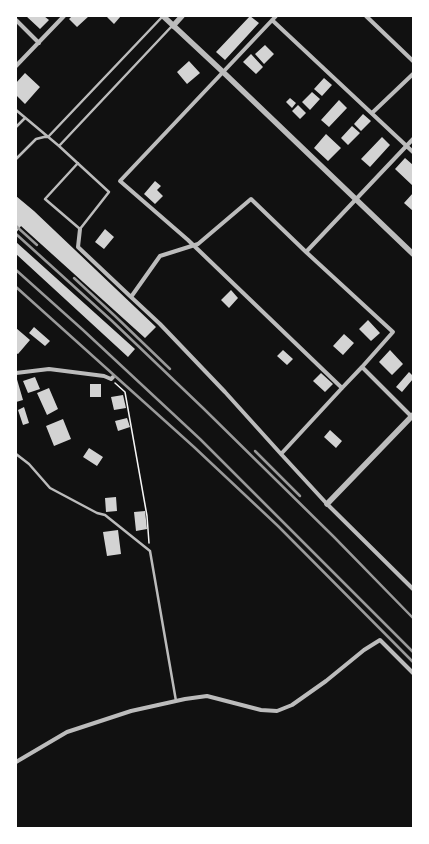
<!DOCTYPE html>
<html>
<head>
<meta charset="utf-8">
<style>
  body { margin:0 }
  #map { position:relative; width:429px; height:844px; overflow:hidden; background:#111; font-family:"Titillium Web",sans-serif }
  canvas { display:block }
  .frame { position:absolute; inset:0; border:17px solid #fff; pointer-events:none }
</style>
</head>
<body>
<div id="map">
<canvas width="429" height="844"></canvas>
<div class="frame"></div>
</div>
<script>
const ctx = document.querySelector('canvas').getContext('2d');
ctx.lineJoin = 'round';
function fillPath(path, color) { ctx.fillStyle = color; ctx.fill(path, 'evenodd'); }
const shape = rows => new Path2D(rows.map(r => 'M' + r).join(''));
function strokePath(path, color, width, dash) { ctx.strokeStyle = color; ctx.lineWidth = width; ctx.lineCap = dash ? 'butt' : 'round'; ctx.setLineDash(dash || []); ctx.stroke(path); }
fillPath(shape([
  [26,16,44,16,49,20,40,29],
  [72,16,89,16,77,27,69,19],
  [108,16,121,16,114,24,107,17],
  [250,16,259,23,225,60,216,52],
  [265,45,274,54,264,64,255,54],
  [251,54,263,67,256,74,243,62],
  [189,61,200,73,187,84,177,72],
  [25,73,40,87,25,104,16,95,16,83],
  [324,78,332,85,322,96,314,89],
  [312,92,320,99,310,110,302,102],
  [290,98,296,103,292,108,286,102],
  [339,100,347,108,329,127,321,120],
  [298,105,306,113,300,119,292,111],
  [363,114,371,121,361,131,354,124],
  [352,126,360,133,348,145,341,138],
  [326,134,341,148,328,161,314,148],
  [382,137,390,145,370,167,361,159],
  [405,158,413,165,413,186,395,169],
  [155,181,161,186,157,190,163,196,155,204,144,194],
  [413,193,413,211,404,203],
  [16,196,34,211,156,327,145,338,21,226,16,233],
  [105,229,114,237,104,249,95,242],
  [16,242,135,349,128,357,16,254],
  [231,290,238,298,229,308,221,300],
  [368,320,380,333,371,341,359,329],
  [34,327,50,341,45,346,29,333],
  [16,328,30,340,18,354,16,353],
  [344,334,354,343,343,355,333,346],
  [283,350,293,359,287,365,277,356],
  [390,350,403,364,392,375,379,362],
  [409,372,413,376,413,379,402,392,396,387],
  [321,373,333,384,325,392,313,381],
  [16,376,23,400,16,402],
  [35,377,40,389,28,393,23,381],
  [90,384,101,384,101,397,90,397],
  [49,388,58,409,47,415,37,393],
  [123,395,126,408,114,410,111,397],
  [24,407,29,423,23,425,18,410],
  [127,418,130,427,118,431,115,421],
  [63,419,71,439,54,446,46,426],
  [330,430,342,441,336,448,324,437],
  [89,448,103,457,97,466,83,457],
  [116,497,117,511,106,512,105,498],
  [145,511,147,529,136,531,134,512],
  [118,530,121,554,107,556,103,532]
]), '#d3d3d3');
strokePath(shape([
  [115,383,125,392,147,516,149,543]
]), '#f5f5f5', 1.5);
strokePath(shape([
  [16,110,59,146,109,192,80,229,45,199,78,163],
  [16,127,25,118],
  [48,137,163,16],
  [59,146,172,26],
  [16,159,36,139,44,137,48,137],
  [16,454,29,464,50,488,97,513,105,515,150,551,176,701]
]), '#bcbcbc', 2.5);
strokePath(shape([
  [276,16,120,181,188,240,342,388],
  [366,16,413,61],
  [16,20,39,43],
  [272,20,413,152],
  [16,66,64,16],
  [372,113,413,74],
  [80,229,78,247,131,297],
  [306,252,413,139],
  [362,367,413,418],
  [16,373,49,369,104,376,111,379,113,377],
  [281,454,342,388,362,367,393,332,306,252,251,199,198,244,160,256,131,297,160,324,225,392,281,454,327,504,413,589],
  [16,762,67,732,131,711,185,699,207,696,261,710,277,711,292,705,326,681,364,650,380,640,413,673]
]), '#bcbcbc', 4);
strokePath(shape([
  [163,16,223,72,413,254],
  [173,26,182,16],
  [327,504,413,415]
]), '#bcbcbc', 5.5);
strokePath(shape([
  [16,226,37,245],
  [16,234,111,320,204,409,334,537,413,618],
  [16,270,83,330,200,439,413,652],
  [74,278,115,316,170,369],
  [16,287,194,447,278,526,413,662],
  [255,451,300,496]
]), '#9a9a9a', 2.5);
</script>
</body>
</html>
